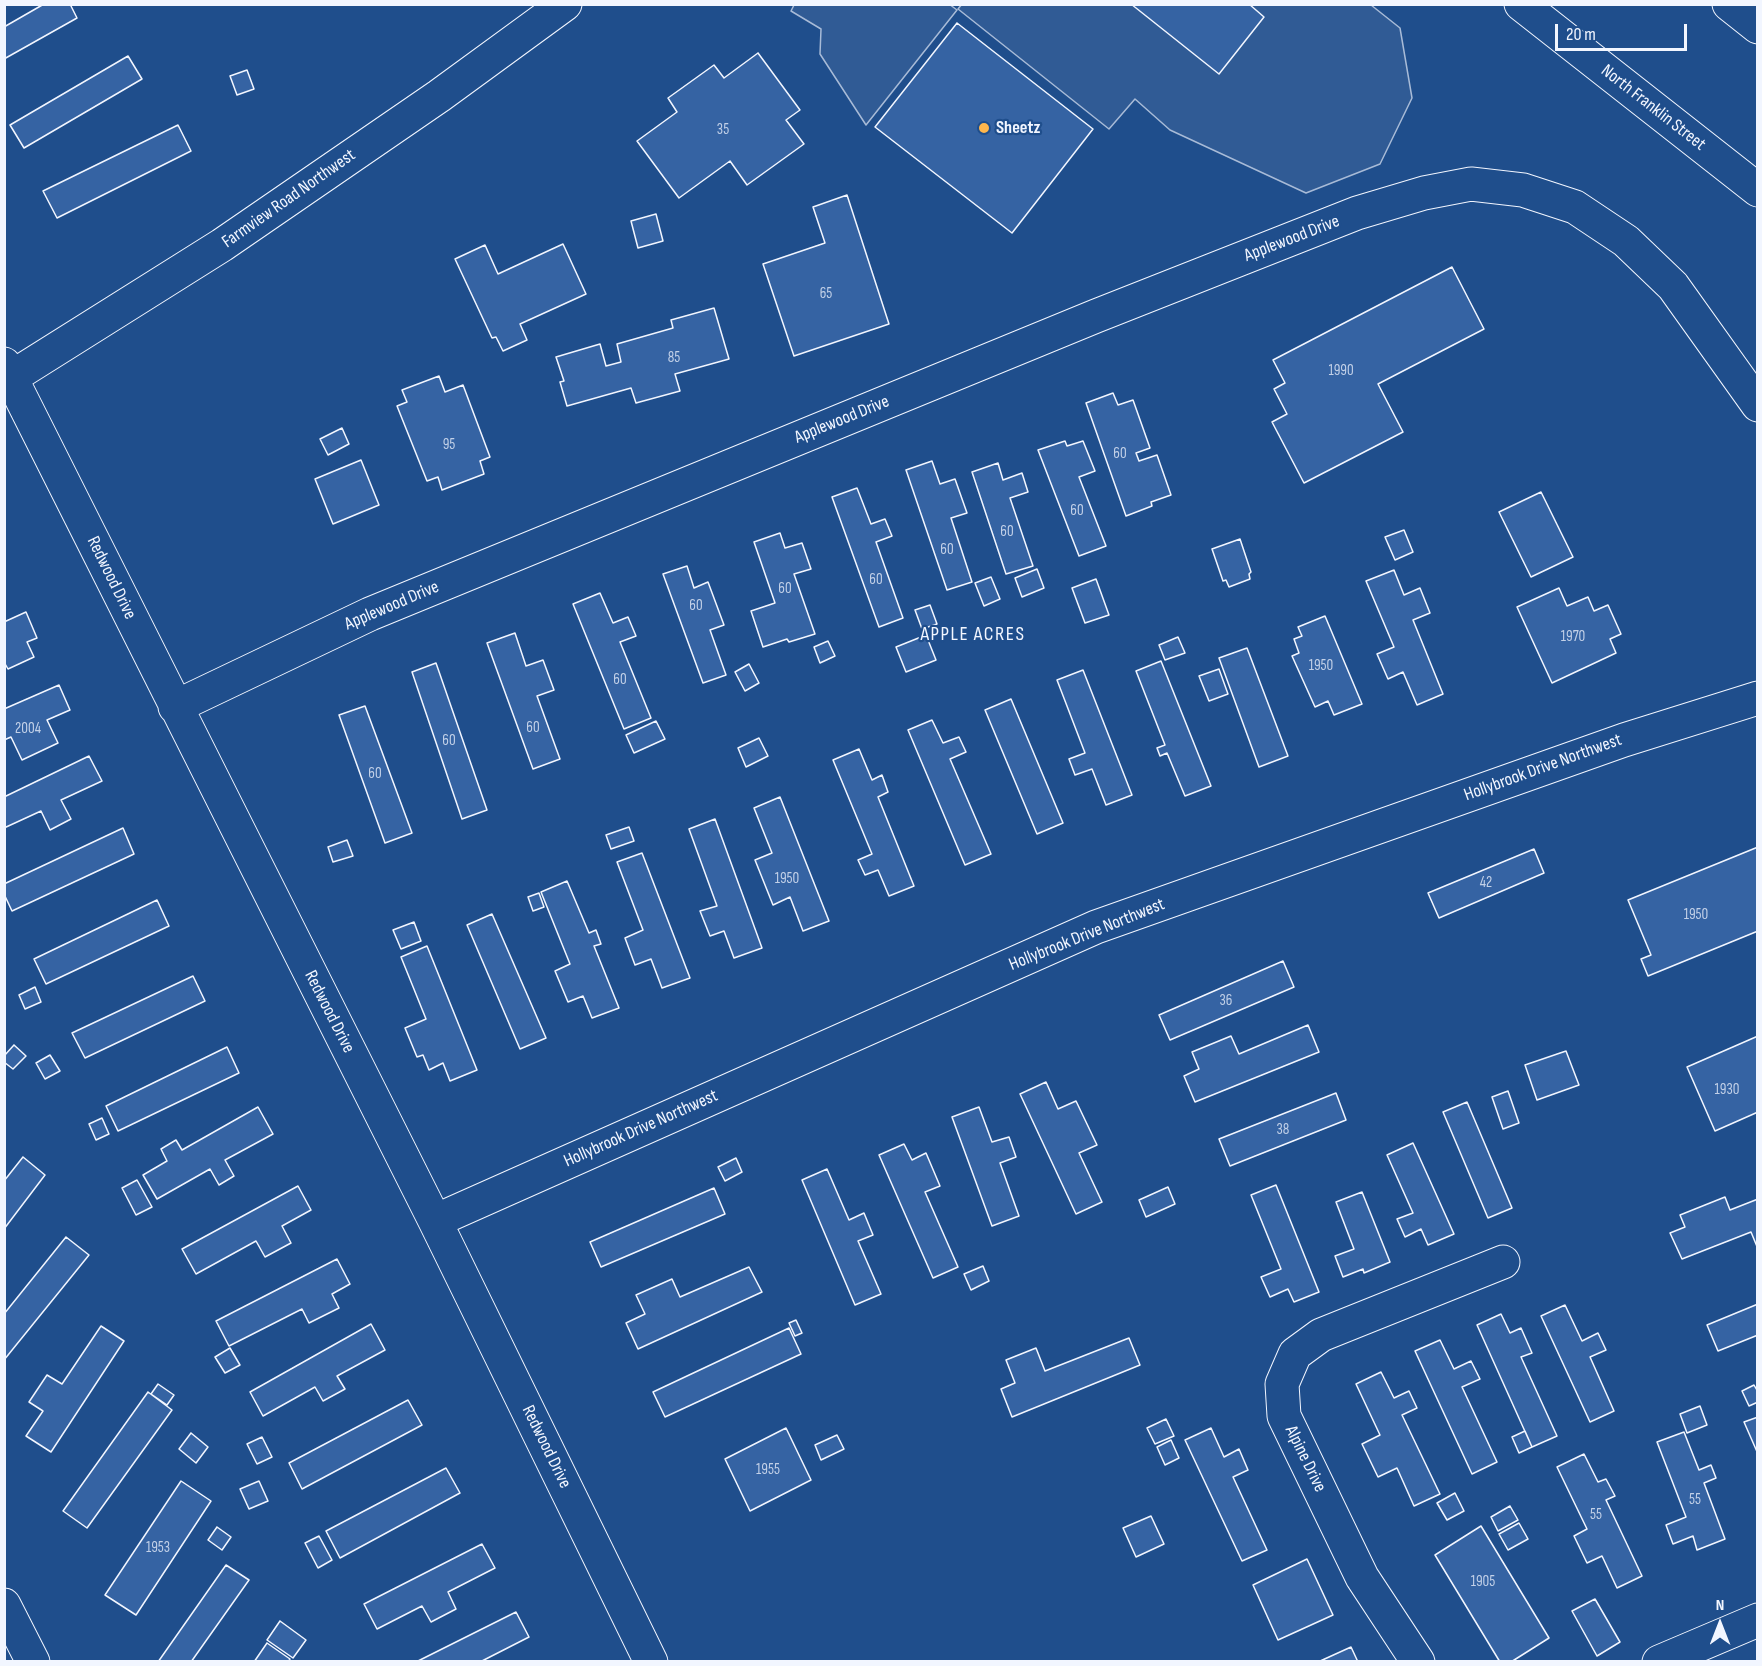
<!DOCTYPE html>
<html>
<head>
<meta charset="utf-8">
<style>
  body { margin:0 }
  #map { position:relative; width:1762px; height:1666px; overflow:hidden; background:#1f4e8c; font-family:"Sofia Sans Condensed",sans-serif }
  canvas { display:block }
  .frame { position:absolute; inset:0; border:6px solid #f2f6ff; pointer-events:none }
  .north { position:absolute; left:1690px; top:1594px; width:60px; height:60px; -webkit-text-stroke:4px #1f4e8c; paint-order:stroke; rotate:0deg; font-size:16px; font-weight:700; line-height:24px; text-align:center; color:#f2f6ff }
  .north::after { content:''; display:block; margin:auto; width:21px; height:27px; background:#f2f6ff; clip-path:polygon(50% 0,100% 100%,50% 72%,0 100%) }
  .scale { position:absolute; left:1555px; top:24px; width:132px; height:27px; box-sizing:border-box; border:3px solid #f2f6ff; border-top:0; padding-left:8px; font-size:18px; line-height:21px; white-space:nowrap; color:#f2f6ff; -webkit-text-stroke:4px #1f4e8c; paint-order:stroke }
</style>
</head>
<body>
<div id="map">
<canvas width="1762" height="1666"></canvas>
<div class="frame"></div>
<div class="north">N</div>
<div class="scale">20 m</div>
</div>
<script>
const ctx = document.querySelector('canvas').getContext('2d');
ctx.lineJoin = 'round';
function fillPath(path, color) { ctx.fillStyle = color; ctx.fill(path, 'evenodd'); }
const shape = rows => new Path2D(rows.map(r => 'M' + r).join(''));
function strokePath(path, color, width, dash) { ctx.strokeStyle = color; ctx.lineWidth = width; ctx.lineCap = dash ? 'butt' : 'round'; ctx.setLineDash(dash || []); ctx.stroke(path); }
function label(font, color, halo, rows, align = 'center') {
  ctx.font = font + ' "Sofia Sans Condensed",sans-serif'; ctx.lineWidth = 4.5; ctx.setLineDash([]); ctx.textBaseline = 'middle'; ctx.strokeStyle = halo; ctx.fillStyle = color; for (const [text, x, y, turn = 0] of rows) {
    ctx.save(); ctx.translate(x, y); ctx.rotate((+turn || 0) * Math.PI / 180); ctx.textAlign = isNaN(turn) ? turn : align; if (halo) ctx.strokeText(text, 0, 0); ctx.fillText(text, 0, 0); ctx.restore();
  }
}
const built = shape([
  [962,4,1371,5,1400,28,1412,98,1380,164,1306,193,1170,130,1135,99,1109,129,958,9,962,4],
  [794,5,949,4,957,10,866,125,820,54,821,29,791,11,794,5]
]);
fillPath(built, '#305b95');
strokePath(built, '#a8bbd7', 1.5);
const building = shape([
  [44,4,70,4,77,18,4,59,4,27,44,4],
  [1131,4,1249,4,1264,17,1219,74,1131,4],
  [957,23,1093,129,1012,233,875,127,957,23],
  [758,53,800,110,786,120,804,144,747,185,730,161,679,198,637,141,677,112,668,98,714,65,724,78,758,53],
  [128,56,142,79,24,148,10,125,128,56],
  [247,70,254,89,237,95,230,76,247,70],
  [178,125,191,151,57,218,43,191,178,125],
  [847,195,889,324,794,356,763,264,825,243,813,207,847,195],
  [656,214,663,241,638,248,631,221,656,214],
  [563,244,586,294,520,324,527,340,503,351,496,337,492,338,455,259,485,245,498,274,563,244],
  [1452,267,1484,329,1378,384,1403,432,1304,483,1272,422,1287,414,1274,389,1285,383,1273,360,1452,267],
  [714,308,729,359,675,374,680,391,636,403,631,388,567,406,560,382,564,381,556,357,600,344,606,366,621,362,617,344,673,328,671,320,714,308],
  [439,376,445,392,463,385,490,457,480,461,484,474,442,490,438,477,427,481,397,406,407,402,402,390,439,376],
  [1113,393,1118,405,1133,400,1150,448,1136,453,1139,461,1157,455,1171,495,1151,502,1152,506,1126,516,1086,403,1113,393],
  [342,428,349,444,328,455,320,439,342,428],
  [1065,441,1067,446,1083,441,1095,471,1079,477,1106,546,1079,556,1038,450,1065,441],
  [361,460,379,505,333,524,315,479,361,460],
  [932,461,940,484,955,479,967,513,951,518,972,582,947,590,906,470,932,461],
  [998,463,1003,480,1022,473,1028,492,1010,498,1033,566,1006,574,972,472,998,463],
  [857,488,871,524,885,519,892,536,876,542,903,618,879,627,832,497,857,488],
  [1541,492,1573,557,1531,577,1499,512,1541,492],
  [1404,530,1413,552,1395,560,1385,537,1404,530],
  [780,533,785,548,802,543,811,569,794,574,815,634,789,642,787,639,763,647,751,611,775,603,754,542,780,533],
  [1240,539,1251,572,1249,574,1250,579,1229,587,1226,580,1223,581,1212,549,1240,539],
  [687,566,694,588,708,582,724,625,710,630,726,675,703,683,663,574,687,566],
  [1037,569,1044,588,1022,597,1015,578,1037,569],
  [1394,570,1404,595,1420,588,1430,613,1413,620,1443,694,1417,705,1403,672,1388,679,1377,654,1394,647,1366,581,1394,570],
  [991,577,1000,599,984,606,975,583,991,577],
  [1096,579,1109,615,1085,623,1072,588,1096,579],
  [1559,588,1567,606,1588,597,1594,611,1608,605,1621,634,1610,639,1616,653,1552,683,1517,607,1559,588],
  [600,593,613,623,628,617,636,636,620,642,651,718,624,729,573,604,600,593],
  [930,605,937,624,922,629,915,610,930,605],
  [26,612,37,638,27,642,34,657,8,669,4,662,4,622,26,612],
  [1325,616,1362,704,1334,715,1328,701,1315,707,1292,656,1299,653,1294,639,1302,636,1298,627,1325,616],
  [515,633,526,666,543,660,554,690,537,696,560,759,533,769,487,643,515,633],
  [926,635,936,660,906,672,896,647,926,635],
  [1178,637,1185,653,1165,660,1159,645,1178,637],
  [828,641,835,656,820,663,814,647,828,641],
  [1247,648,1288,756,1259,767,1219,658,1247,648],
  [1161,661,1211,786,1185,796,1167,753,1160,756,1157,748,1165,745,1136,671,1161,661],
  [436,663,487,810,462,819,412,672,436,663],
  [749,664,759,683,745,691,735,672,749,664],
  [1219,669,1228,694,1209,701,1199,676,1219,669],
  [1083,670,1132,795,1106,805,1092,769,1075,775,1069,759,1085,753,1057,680,1083,670],
  [59,685,70,710,47,720,58,743,22,760,11,737,4,740,4,709,59,685],
  [1011,699,1063,823,1037,834,985,710,1011,699],
  [365,706,412,833,385,843,339,715,365,706],
  [932,720,943,743,959,737,966,752,950,759,991,854,965,865,908,730,932,720],
  [656,721,665,739,634,753,626,735,656,721],
  [759,738,768,756,746,767,738,748,759,738],
  [859,749,872,780,882,775,888,792,878,797,914,886,889,896,878,870,865,875,858,860,872,854,833,760,859,749],
  [89,756,102,781,61,800,71,819,50,830,41,811,4,828,4,797,89,756],
  [780,797,829,921,803,931,790,897,773,905,755,860,772,853,754,808,780,797],
  [715,819,762,948,734,958,724,931,710,936,700,911,717,906,689,829,715,819],
  [629,827,634,841,611,849,606,835,629,827],
  [123,828,134,854,12,911,4,894,4,884,123,828],
  [347,840,353,856,333,862,328,847,347,840],
  [1758,847,1758,931,1648,976,1641,959,1651,955,1628,900,1758,847],
  [1534,849,1544,873,1439,918,1428,893,1534,849],
  [642,853,690,978,662,988,651,959,635,965,625,938,643,930,617,862,642,853],
  [567,881,589,933,596,930,601,944,594,946,619,1008,592,1018,583,996,568,1002,555,971,570,964,541,892,567,881],
  [539,893,544,907,533,911,528,897,539,893],
  [157,900,169,926,46,984,34,959,157,900],
  [492,914,546,1038,520,1049,467,925,492,914],
  [414,922,421,941,401,949,393,930,414,922],
  [427,946,477,1070,450,1081,443,1063,429,1070,423,1055,417,1057,405,1028,426,1019,401,957,427,946],
  [1283,961,1294,987,1170,1040,1159,1015,1283,961],
  [193,976,205,1001,85,1058,72,1033,193,976],
  [35,987,41,1002,25,1009,19,995,35,987],
  [1308,1025,1319,1052,1195,1102,1184,1076,1199,1069,1192,1052,1231,1036,1239,1054,1308,1025],
  [1758,1036,1758,1112,1715,1131,1687,1067,1758,1036],
  [14,1045,26,1056,13,1069,4,1062,4,1056,14,1045],
  [227,1047,239,1073,118,1131,106,1106,227,1047],
  [1566,1051,1579,1085,1537,1100,1525,1065,1566,1051],
  [50,1055,60,1071,45,1079,36,1063,50,1055],
  [1046,1082,1058,1109,1076,1101,1097,1145,1079,1153,1102,1202,1076,1214,1020,1094,1046,1082],
  [1508,1091,1519,1123,1503,1129,1492,1097,1508,1091],
  [1336,1093,1346,1120,1230,1166,1219,1139,1336,1093],
  [1467,1102,1512,1208,1488,1218,1443,1112,1467,1102],
  [258,1107,273,1134,225,1160,234,1176,219,1185,210,1169,157,1199,143,1175,167,1161,161,1149,176,1140,182,1150,258,1107],
  [979,1107,992,1142,1009,1137,1016,1157,1000,1163,1019,1216,992,1226,952,1117,979,1107],
  [102,1118,109,1134,96,1140,89,1124,102,1118],
  [1413,1143,1454,1234,1428,1245,1421,1229,1405,1237,1397,1219,1413,1213,1387,1155,1413,1143],
  [904,1144,912,1160,926,1153,940,1186,925,1192,958,1267,933,1278,879,1155,904,1144],
  [23,1157,45,1175,4,1229,4,1181,23,1157],
  [736,1158,742,1172,725,1181,718,1167,736,1158],
  [827,1169,849,1220,864,1213,873,1235,858,1241,881,1294,855,1305,802,1180,827,1169],
  [137,1180,152,1207,136,1215,122,1188,137,1180],
  [1276,1185,1319,1292,1294,1302,1288,1289,1270,1297,1261,1277,1281,1269,1251,1195,1276,1185],
  [298,1186,311,1210,282,1226,291,1243,265,1257,256,1241,196,1274,182,1249,298,1186],
  [1168,1187,1175,1204,1146,1217,1139,1200,1168,1187],
  [714,1188,725,1214,601,1267,590,1242,714,1188],
  [1362,1192,1390,1262,1364,1273,1363,1269,1343,1277,1335,1256,1354,1249,1336,1202,1362,1192],
  [1725,1197,1730,1210,1758,1199,1758,1249,1751,1232,1682,1259,1670,1233,1685,1227,1680,1215,1725,1197],
  [66,1237,89,1255,4,1360,4,1314,66,1237],
  [337,1259,350,1284,332,1294,339,1308,309,1323,302,1309,229,1346,216,1321,337,1259],
  [983,1266,989,1281,971,1290,964,1274,983,1266],
  [749,1267,762,1292,638,1349,626,1323,645,1314,636,1295,672,1279,680,1297,749,1267],
  [1758,1304,1758,1335,1718,1351,1707,1325,1758,1304],
  [1565,1305,1582,1341,1598,1333,1606,1350,1590,1357,1614,1411,1590,1422,1541,1316,1565,1305],
  [1501,1314,1510,1333,1521,1328,1532,1353,1521,1357,1557,1436,1532,1447,1477,1325,1501,1314],
  [796,1320,802,1333,795,1336,789,1323,796,1320],
  [371,1324,385,1350,337,1376,345,1389,323,1401,315,1387,263,1416,250,1392,371,1324],
  [101,1326,124,1341,51,1452,26,1436,43,1411,29,1402,47,1375,62,1384,101,1326],
  [789,1328,801,1354,665,1417,653,1392,789,1328],
  [1129,1338,1140,1365,1012,1417,1001,1389,1015,1383,1006,1360,1036,1348,1045,1371,1129,1338],
  [1440,1340,1454,1369,1471,1361,1480,1379,1462,1387,1497,1462,1472,1474,1415,1351,1440,1340],
  [230,1348,240,1365,225,1373,215,1357,230,1348],
  [1381,1372,1394,1398,1409,1391,1417,1408,1402,1415,1440,1494,1414,1506,1397,1468,1378,1477,1362,1444,1380,1435,1356,1384,1381,1372],
  [158,1384,174,1395,167,1405,151,1394,158,1384],
  [1754,1385,1758,1392,1758,1402,1749,1406,1742,1391,1754,1385],
  [148,1392,172,1410,87,1528,63,1511,148,1392],
  [408,1400,422,1425,302,1489,289,1463,408,1400],
  [1700,1406,1707,1425,1687,1433,1680,1414,1700,1406],
  [1758,1417,1758,1454,1744,1422,1758,1417],
  [1166,1419,1174,1436,1155,1444,1147,1428,1166,1419],
  [786,1428,811,1480,750,1511,725,1459,786,1428],
  [1211,1428,1224,1457,1239,1449,1248,1470,1233,1477,1267,1550,1242,1561,1185,1440,1211,1428],
  [1525,1431,1532,1447,1519,1453,1512,1437,1525,1431],
  [1684,1432,1699,1470,1711,1465,1716,1478,1704,1483,1725,1539,1697,1550,1693,1536,1673,1544,1666,1525,1686,1517,1657,1442,1684,1432],
  [191,1433,208,1447,196,1463,179,1449,191,1433],
  [837,1435,844,1449,821,1460,815,1445,837,1435],
  [262,1437,272,1457,257,1464,247,1444,262,1437],
  [1171,1440,1179,1458,1165,1465,1157,1447,1171,1440],
  [1584,1454,1598,1482,1606,1479,1615,1496,1606,1500,1642,1576,1617,1588,1602,1556,1587,1563,1574,1536,1587,1529,1557,1467,1584,1454],
  [446,1468,460,1493,340,1558,326,1531,446,1468],
  [181,1481,211,1501,136,1615,105,1595,181,1481],
  [259,1481,268,1501,249,1509,240,1489,259,1481],
  [1455,1493,1464,1511,1447,1520,1437,1503,1455,1493],
  [1510,1506,1518,1520,1498,1531,1491,1517,1510,1506],
  [1151,1516,1164,1544,1136,1557,1123,1528,1151,1516],
  [1519,1523,1528,1539,1508,1550,1499,1534,1519,1523],
  [1481,1526,1549,1638,1511,1662,1500,1662,1435,1555,1481,1526],
  [217,1527,231,1537,222,1550,208,1540,217,1527],
  [319,1536,332,1560,318,1568,305,1543,319,1536],
  [482,1544,495,1568,448,1592,456,1609,431,1622,422,1606,377,1629,364,1604,482,1544],
  [1307,1559,1333,1615,1278,1640,1253,1585,1307,1559],
  [226,1565,249,1580,191,1662,158,1662,226,1565],
  [1595,1599,1620,1642,1597,1656,1572,1611,1595,1599],
  [516,1612,529,1637,480,1662,416,1662,516,1612],
  [280,1621,306,1640,293,1658,267,1640,280,1621],
  [267,1643,290,1659,288,1662,254,1662,267,1643],
  [1351,1647,1358,1662,1318,1662,1351,1647]
]);
fillPath(building, '#3563a3');
strokePath(building, '#f2f6ff', 1.5);
const street = shape([
  [4,364,435,1221,651,1662],
  [4,382,222,245,439,96,565,4],
  [175,707,370,614,1096,316,1357,213,1424,193,1471,184,1523,190,1575,207,1626,241,1673,286,1758,405],
  [435,1221,1096,927,1624,740,1758,698],
  [4,1605,33,1662],
  [1418,1662,1362,1577,1284,1416,1282,1384,1295,1354,1321,1335,1503,1262],
  [1659,1662,1758,1620]
]);
const primary = shape([
  [1521,4,1758,190],
  [1729,4,1758,27]
]);
strokePath(street, '#f2f6ff', 35);
strokePath(primary, '#f2f6ff', 35);
strokePath(street, '#1f4e8c', 33);
strokePath(primary, '#1f4e8c', 33);
for (const [x, y, r, color] of [
  [984,128,6,"#ffb74d"]
]) { const dot = new Path2D(); dot.arc(x, y, r, 0, 2 * Math.PI); ctx.fillStyle = color; ctx.fill(dot); strokePath(dot, '#1f4e8c', 2); }
label('15px', '#c3d1e8', null, [
  ["35",723,130],
  ["65",826,294],
  ["85",674,358],
  ["1990",1341,371],
  ["95",449,445],
  ["60",1120,454],
  ["60",1077,511],
  ["60",1007,532],
  ["60",947,550],
  ["60",876,580],
  ["60",785,589],
  ["60",696,606],
  ["1970",1573,637],
  ["1950",1321,666],
  ["60",620,680],
  ["60",533,728],
  ["2004",28,729],
  ["60",449,741],
  ["60",375,774],
  ["1950",787,879],
  ["42",1486,883],
  ["1950",1696,915],
  ["36",1226,1001],
  ["1930",1727,1090],
  ["38",1283,1130],
  ["1955",768,1470],
  ["55",1695,1500],
  ["55",1596,1515],
  ["1953",158,1548],
  ["1905",1483,1582]
]);
label('18px', '#f2f6ff', '#1f4e8c', [
  ["North Franklin Street",1653,108,38],
  ["Farmview Road Northwest",289,199,-35],
  ["Applewood Drive",1292,239,-21],
  ["Applewood Drive",842,420,-22],
  ["Redwood Drive",111,578,64],
  ["Applewood Drive",392,606,-23],
  ["Hollybrook Drive Northwest",1543,768,-20],
  ["Hollybrook Drive Northwest",1087,935,-22],
  ["Redwood Drive",329,1012,63],
  ["Hollybrook Drive Northwest",641,1129,-24],
  ["Redwood Drive",546,1447,64],
  ["Alpine Drive",1305,1459,64]
]);
label('bold 18px', '#f2f6ff', '#1f4e8c', [
  ["Sheetz",996,128]
], 'left');
ctx.letterSpacing = '1.5px';
label('20px', '#f2f6ff', '#1f4e8c', [
  ["APPLE ACRES",973,635]
]);
ctx.letterSpacing = '0px';
</script>
</body>
</html>
